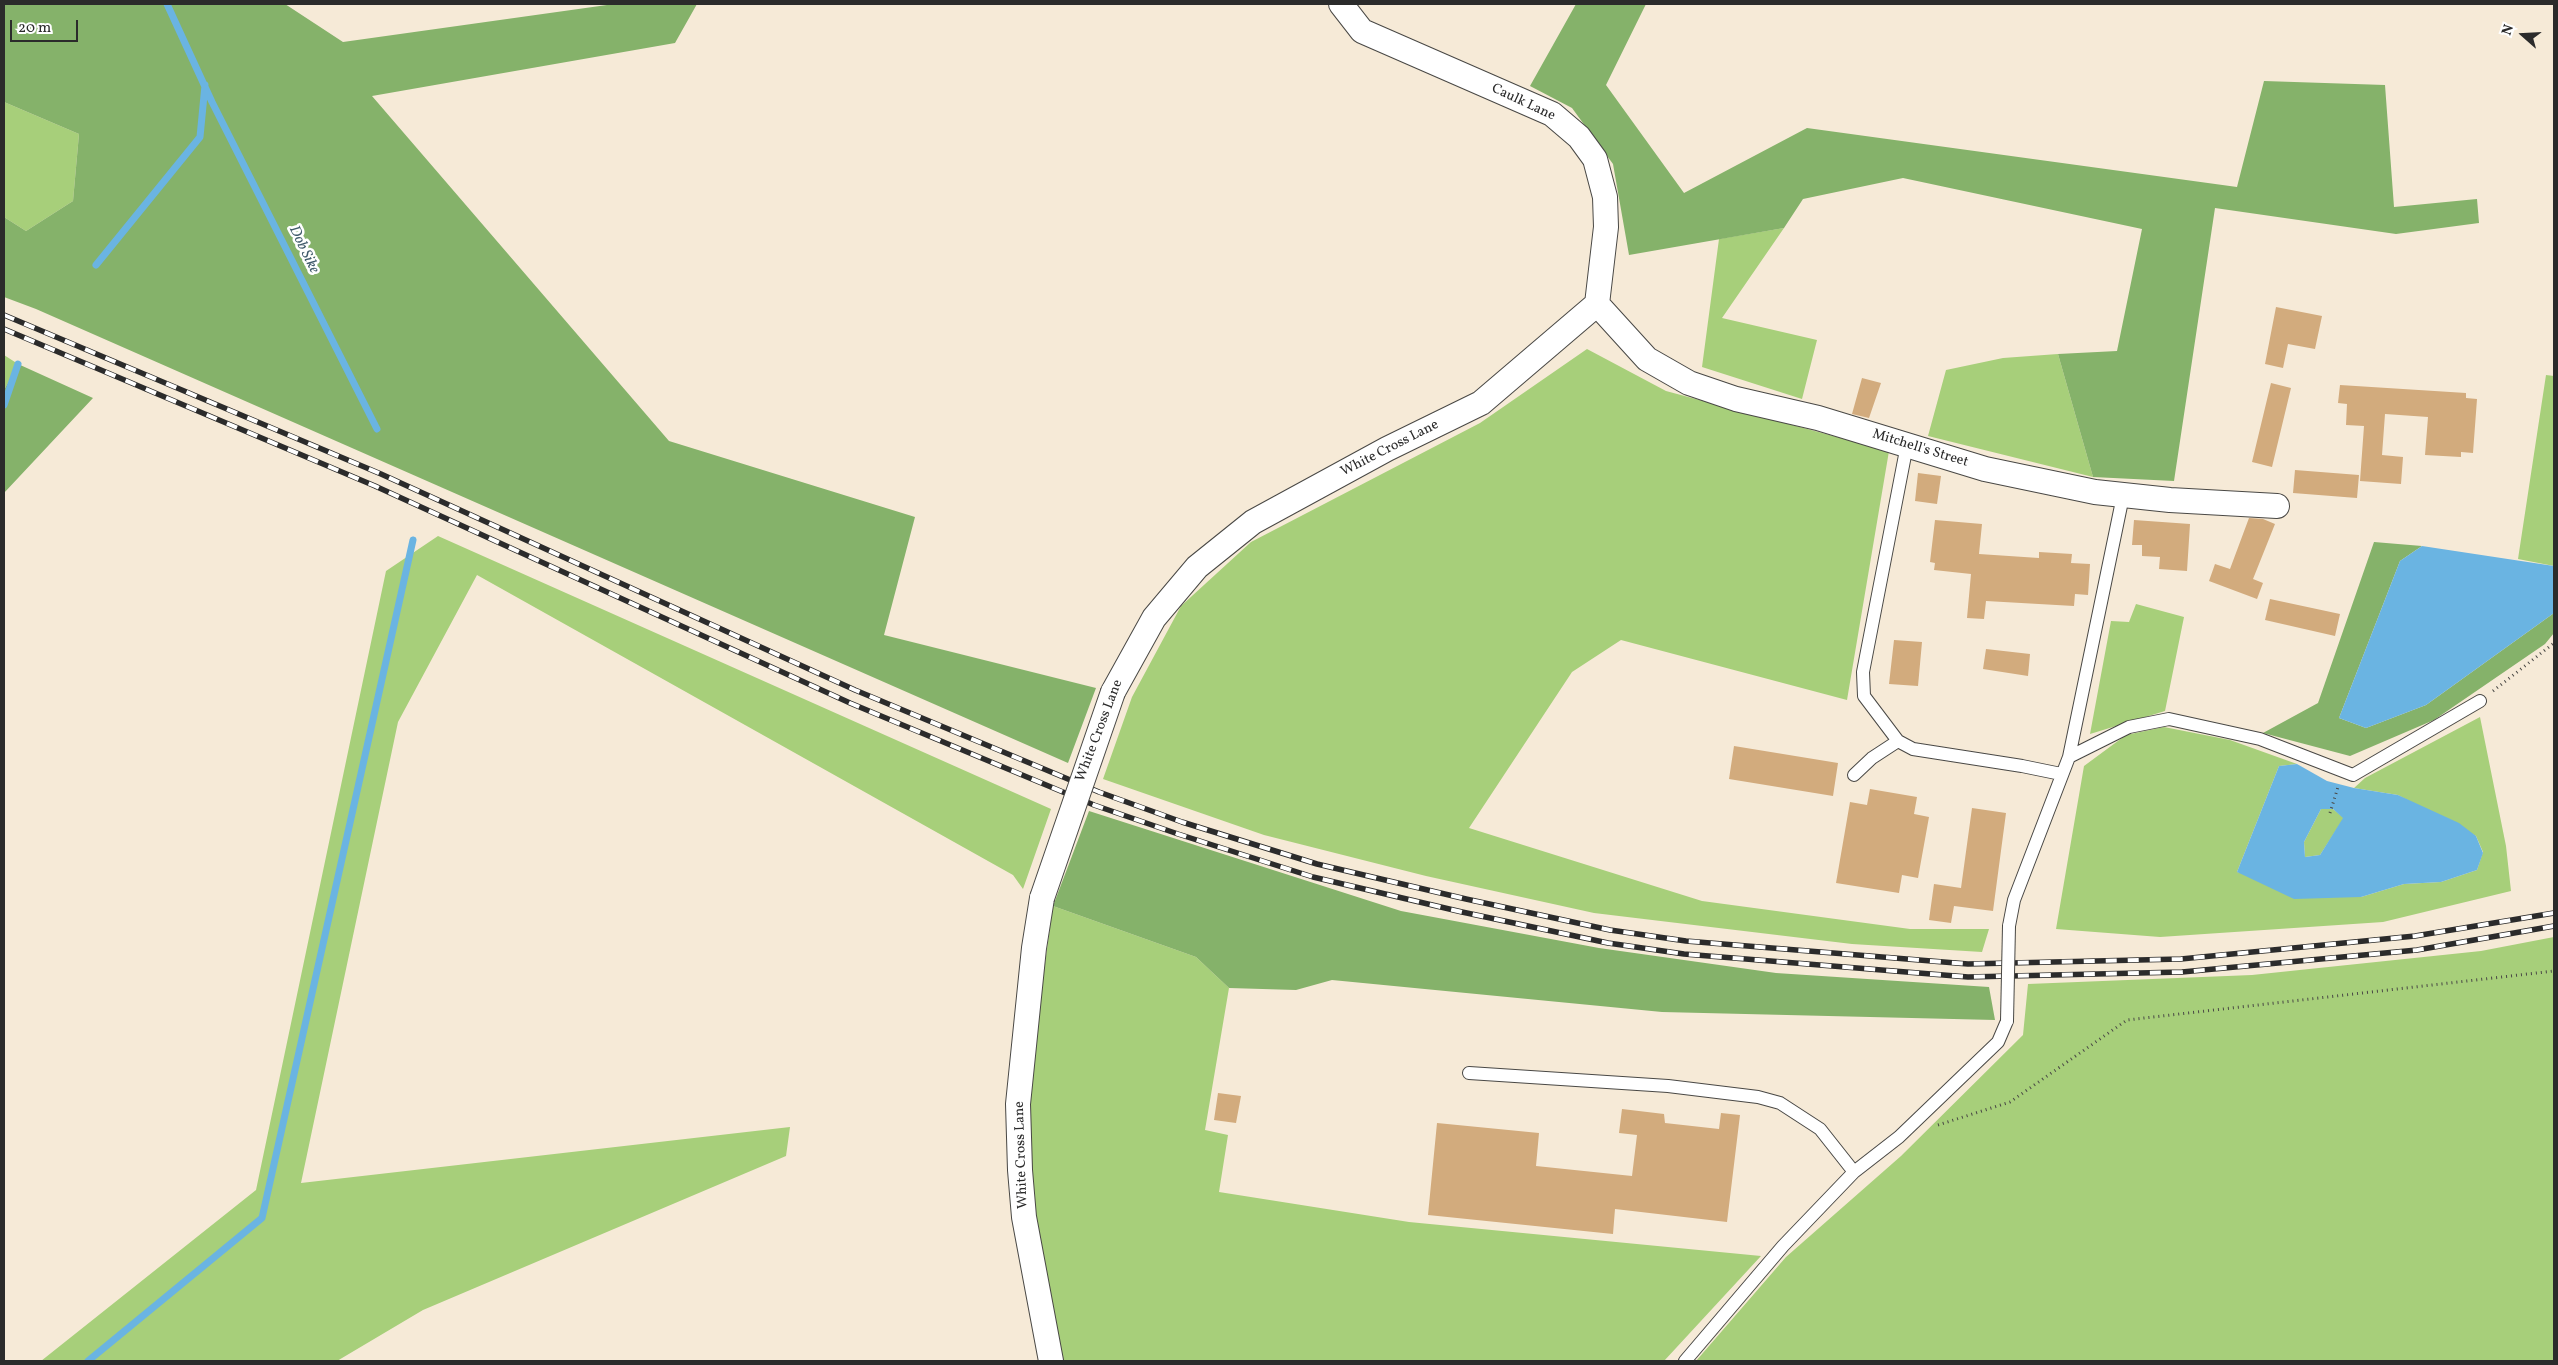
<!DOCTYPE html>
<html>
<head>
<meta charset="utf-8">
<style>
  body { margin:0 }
  #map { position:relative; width:2558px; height:1365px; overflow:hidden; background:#f6ead7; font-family:Vollkorn,serif }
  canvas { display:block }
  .frame { position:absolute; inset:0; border:5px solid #2b2b2b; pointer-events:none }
  .north { position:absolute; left:2498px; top:10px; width:50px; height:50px; -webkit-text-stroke:4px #fff; paint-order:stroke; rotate:289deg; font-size:14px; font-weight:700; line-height:20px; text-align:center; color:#2b2b2b }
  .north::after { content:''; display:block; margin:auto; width:18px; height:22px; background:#2b2b2b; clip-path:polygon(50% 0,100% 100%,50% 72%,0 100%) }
  .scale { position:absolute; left:10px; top:20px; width:68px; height:22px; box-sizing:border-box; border:2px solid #2b2b2b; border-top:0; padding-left:6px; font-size:15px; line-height:18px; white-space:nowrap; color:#2b2b2b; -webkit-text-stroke:4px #fff; paint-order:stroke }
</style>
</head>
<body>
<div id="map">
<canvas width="2558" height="1365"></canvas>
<div class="frame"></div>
<div class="north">N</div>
<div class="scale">20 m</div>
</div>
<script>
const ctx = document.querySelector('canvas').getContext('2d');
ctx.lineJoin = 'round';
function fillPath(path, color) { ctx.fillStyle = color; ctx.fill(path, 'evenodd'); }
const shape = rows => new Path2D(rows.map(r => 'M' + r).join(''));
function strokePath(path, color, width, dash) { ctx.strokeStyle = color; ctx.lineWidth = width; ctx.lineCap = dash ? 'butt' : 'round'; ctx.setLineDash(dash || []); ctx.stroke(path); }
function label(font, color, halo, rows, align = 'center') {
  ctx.font = font + ' Vollkorn,serif'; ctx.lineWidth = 5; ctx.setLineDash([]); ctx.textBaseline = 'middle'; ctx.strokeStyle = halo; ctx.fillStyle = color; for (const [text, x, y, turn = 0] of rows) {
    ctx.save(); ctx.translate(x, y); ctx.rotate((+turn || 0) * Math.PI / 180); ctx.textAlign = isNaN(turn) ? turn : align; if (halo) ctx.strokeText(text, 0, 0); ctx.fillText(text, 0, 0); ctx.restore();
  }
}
fillPath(shape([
  [4,102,79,134,73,201,26,231,4,217],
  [1784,228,1722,318,1817,340,1802,399,1702,367,1719,239],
  [1587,349,1666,391,1889,451,1847,700,1621,640,1572,672,1469,828,1702,901,1910,929,1989,929,1982,952,1852,944,1594,913,1426,876,1264,835,1103,779,1132,697,1181,606,1251,542,1480,423],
  [2058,354,2093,477,1928,436,1946,370,2003,358],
  [4,355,18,364,4,390],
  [2546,375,2554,376,2554,566,2518,559],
  [438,536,1051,809,1023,889,1013,875,477,575,398,722,301,1183,790,1127,786,1156,423,1310,337,1361,41,1361,256,1190,386,571],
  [2136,604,2184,617,2165,711,2090,734,2111,621,2129,622],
  [2480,717,2506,846,2511,891,2383,922,2160,937,2056,929,2084,766,2126,735,2164,727,2230,740,2297,764,2279,766,2237,872,2361,897,2404,884,2441,882,2477,870,2483,852,2476,836,2398,795,2354,788,2365,778],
  [2321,809,2333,809,2344,818,2320,855,2305,857,2304,842],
  [1053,906,1196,957,1229,988,1205,1130,1228,1135,1219,1192,1409,1222,1761,1256,1664,1361,1060,1361,1030,1217,1026,1099],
  [2554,937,2554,1361,1696,1361,1786,1257,1901,1156,2023,1035,2028,984,2252,975,2481,951]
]), '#a7cf7a');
fillPath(shape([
  [4,4,285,4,343,42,614,4,697,4,675,43,372,96,669,441,915,517,884,635,1096,688,1068,763,36,309,4,297,4,217,26,231,73,201,79,134,4,102],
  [1576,4,1646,4,1606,85,1684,193,1807,128,2237,187,2264,81,2385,85,2394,207,2477,199,2479,223,2396,234,2215,208,2174,481,2093,477,2058,354,2117,351,2142,229,1903,178,1803,199,1784,228,1629,255,1613,164,1572,108,1530,86],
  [18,364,93,398,4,493,4,390],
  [2374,542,2422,546,2400,561,2339,718,2366,728,2426,705,2554,613,2554,633,2545,644,2434,720,2350,756,2263,733,2318,703],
  [1089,811,1401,911,1599,948,1776,973,1989,987,1995,1020,1662,1012,1332,980,1296,990,1229,988,1196,957,1053,906]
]), '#85b26a');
fillPath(shape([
  [2422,546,2554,566,2554,613,2426,705,2366,728,2339,718,2400,561],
  [2297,764,2327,781,2354,788,2398,795,2459,823,2476,836,2483,853,2477,870,2441,882,2404,884,2361,897,2294,899,2237,872,2279,766],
  [2321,809,2333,809,2343,818,2320,855,2305,857,2304,842]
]), '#6ab4e2');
strokePath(shape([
  [167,4,212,102,377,429],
  [96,265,200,137,205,85],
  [4,405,18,364],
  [88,1361,262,1218,413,540]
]), '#6ab4e2', 7);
fillPath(shape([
  [2276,307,2322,316,2315,349,2288,344,2283,368,2265,364],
  [1862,378,1881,383,1869,418,1852,414],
  [2271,383,2291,388,2272,467,2252,462],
  [2340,385,2466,393,2466,398,2477,399,2473,453,2461,452,2461,457,2425,455,2428,417,2385,414,2382,455,2403,457,2401,484,2360,481,2364,426,2346,425,2347,404,2338,403],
  [2295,470,2359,475,2357,498,2293,493],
  [1918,473,1941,476,1937,504,1915,501],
  [2249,518,2263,519,2275,524,2253,579,2263,583,2257,599,2209,581,2215,564,2230,569],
  [1935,520,1982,524,1979,554,2039,558,2039,552,2072,554,2071,563,2090,564,2088,595,2075,594,2074,606,1986,601,1984,619,1967,618,1971,574,1934,570,1935,563,1930,562],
  [2134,520,2190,524,2187,571,2159,569,2160,557,2142,556,2142,545,2132,545],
  [2270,599,2340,614,2335,636,2265,620],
  [1894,640,1922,642,1918,686,1889,684],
  [1986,649,2030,654,2028,676,1983,669],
  [1734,746,1838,763,1833,796,1729,779],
  [1870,789,1917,797,1914,814,1929,817,1918,878,1902,875,1899,893,1836,883,1850,802,1867,805],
  [1972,808,2006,813,1993,911,1954,906,1951,923,1929,920,1934,884,1961,888],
  [1218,1093,1241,1096,1236,1123,1214,1120],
  [1622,1109,1664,1114,1665,1123,1719,1129,1721,1113,1740,1115,1727,1222,1615,1209,1613,1234,1428,1215,1437,1123,1539,1133,1536,1166,1632,1176,1637,1135,1619,1133]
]), '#d2ab7d');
const lane = shape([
  [1907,445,1863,672,1864,696,1898,741,1913,749,2022,766,2061,774],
  [2069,757,2123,496],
  [1854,775,1872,758,1898,741],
  [2009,926,2014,900,2069,757,2129,727,2169,719,2260,739,2353,775,2480,701],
  [1469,1073,1668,1086,1758,1097,1780,1103,1820,1129,1854,1172],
  [1685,1361,1783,1246,1854,1172,1899,1137,1998,1042,2007,1021]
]);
const street = shape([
  [1341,4,1362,31,1552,114,1579,137,1595,159,1605,197,1606,227,1597,304],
  [1597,304,1647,359,1689,383,1736,399,1818,418,1985,469,2095,492,2170,500,2277,506],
  [1113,692,1154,618,1197,567,1253,522,1387,449,1481,403,1597,304],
  [1042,898,1034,948,1018,1104,1020,1170,1024,1217,1051,1361]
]);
strokePath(lane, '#494845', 14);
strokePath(street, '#494845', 26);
strokePath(shape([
  [2493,691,2554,643],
  [2330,813,2338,787],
  [1938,1125,2010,1102,2127,1020,2554,971]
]), '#494845', 3, [1, 4]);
strokePath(lane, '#fff', 12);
strokePath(street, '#fff', 24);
const rail = shape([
  [4,315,381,474,855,690,1099,792,1182,822,1317,864,1466,899,1610,930,1686,941,1968,964,2181,959,2415,936,2554,913],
  [4,329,375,486,850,703,1094,805,1178,834,1313,877,1462,912,1608,943,1684,954,1968,977,2182,972,2417,950,2554,926]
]);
strokePath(rail, '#2b2b2b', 5.5);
strokePath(rail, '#fff', 4, [11]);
const laneBridge = shape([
  [2007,1021,2009,926]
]);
const streetBridge = shape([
  [1042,898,1113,692]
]);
strokePath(laneBridge, '#494845', 14, []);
strokePath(streetBridge, '#494845', 26, []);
strokePath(laneBridge, '#fff', 12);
strokePath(streetBridge, '#fff', 24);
label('14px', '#2b2b2b', '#fff', [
  ["Caulk Lane",1523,103,25],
  ["White Cross Lane",1390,449,-27],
  ["Mitchell's Street",1920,449,17],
  ["White Cross Lane",1100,731,-69],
  ["White Cross Lane",1022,1155,-92]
]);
label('italic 15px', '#415b6b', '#fff', [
  ["Dob Sike",303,250,64]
]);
</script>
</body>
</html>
